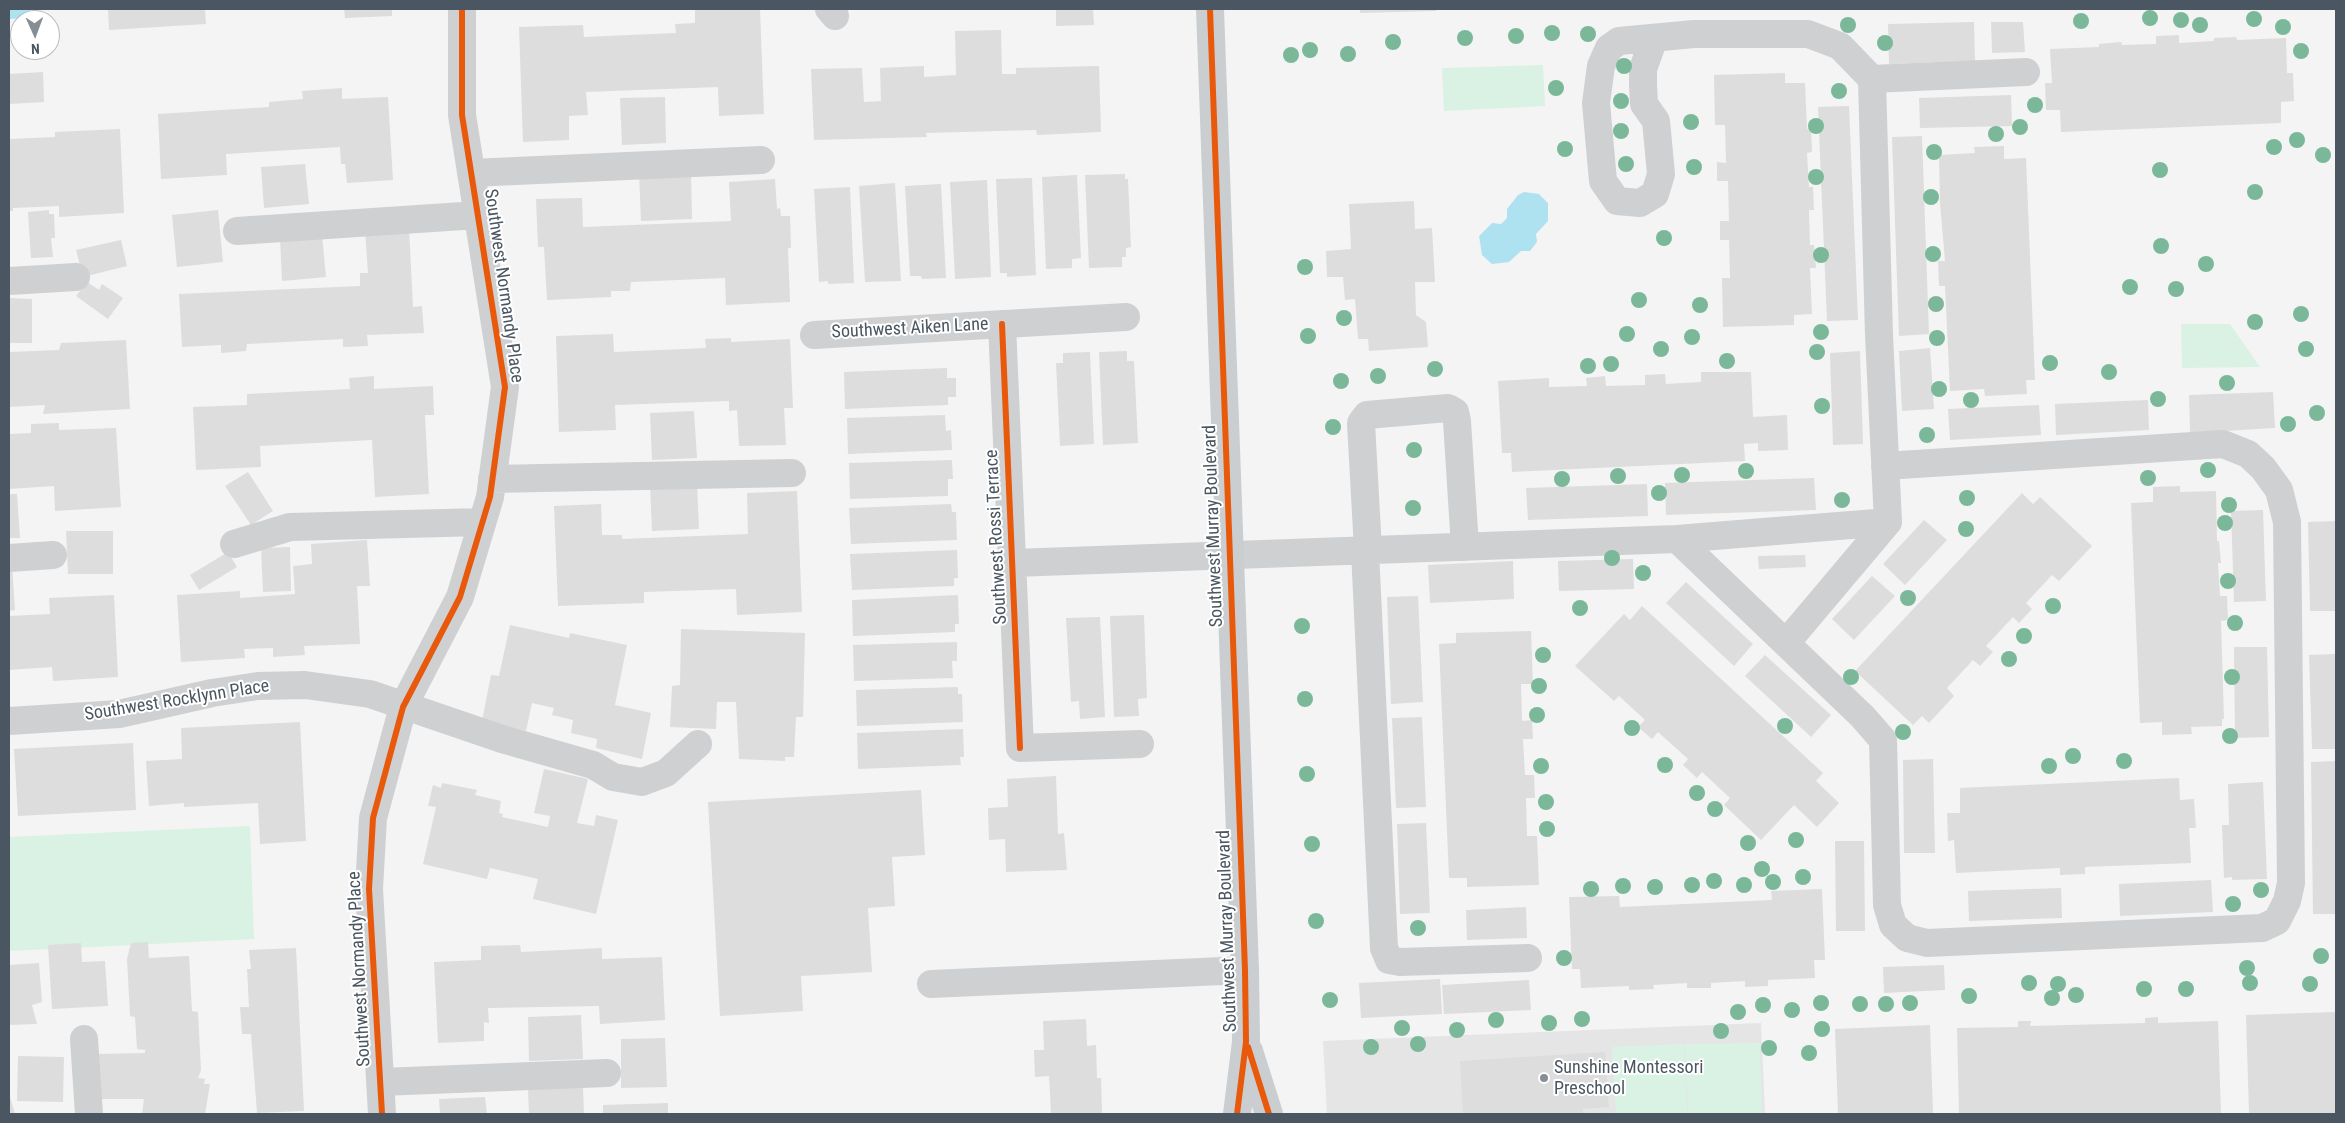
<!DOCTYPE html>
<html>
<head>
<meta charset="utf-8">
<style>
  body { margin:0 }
  #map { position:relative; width:2345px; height:1123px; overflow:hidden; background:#f4f4f4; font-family:"Roboto Condensed",sans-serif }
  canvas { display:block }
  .frame { position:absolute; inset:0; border:10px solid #4a5661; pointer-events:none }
  .north { position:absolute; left:10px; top:10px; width:50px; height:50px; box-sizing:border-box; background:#fff; border:1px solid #b7bbc0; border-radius:50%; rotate:178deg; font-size:14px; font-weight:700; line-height:20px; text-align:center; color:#4a5661 }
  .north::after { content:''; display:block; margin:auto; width:18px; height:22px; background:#868d94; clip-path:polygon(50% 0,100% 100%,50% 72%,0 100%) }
</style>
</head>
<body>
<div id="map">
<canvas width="2345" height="1123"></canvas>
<div class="frame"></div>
<div class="north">N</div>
</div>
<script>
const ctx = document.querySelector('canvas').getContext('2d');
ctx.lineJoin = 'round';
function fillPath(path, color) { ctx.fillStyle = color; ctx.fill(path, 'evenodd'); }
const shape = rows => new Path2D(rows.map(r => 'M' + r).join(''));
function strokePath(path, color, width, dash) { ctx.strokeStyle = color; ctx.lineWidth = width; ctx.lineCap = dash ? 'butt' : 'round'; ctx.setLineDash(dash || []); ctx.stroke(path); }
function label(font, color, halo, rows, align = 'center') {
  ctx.font = font + ' "Roboto Condensed",sans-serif'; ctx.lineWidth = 4; ctx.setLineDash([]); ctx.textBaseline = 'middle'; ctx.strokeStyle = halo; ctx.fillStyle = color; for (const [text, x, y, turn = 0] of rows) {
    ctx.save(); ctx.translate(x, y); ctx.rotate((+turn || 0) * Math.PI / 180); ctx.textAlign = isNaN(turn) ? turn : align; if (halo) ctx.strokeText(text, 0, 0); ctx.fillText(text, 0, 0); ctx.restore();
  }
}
fillPath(shape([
  [1761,1023,1765,1114,1327,1114,1323,1041]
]), '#e6e5e6');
fillPath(shape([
  [1543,65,1545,106,1444,111,1442,68],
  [2181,324,2230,324,2260,367,2182,368],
  [250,826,254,939,9,951,9,837],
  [1760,1043,1762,1114,1688,1114,1685,1044],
  [1684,1044,1687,1114,1607,1114,1616,1112,1612,1047]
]), '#d9f2e3');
fillPath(shape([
  [9,9,30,9,30,18,9,19],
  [1524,192,1539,194,1548,203,1548,221,1536,234,1537,242,1530,251,1521,251,1509,262,1492,264,1482,255,1479,236,1492,223,1501,224,1507,218,1507,209,1518,195]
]), '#aee2f0');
fillPath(shape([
  [108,9,205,9,206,24,109,30],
  [344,9,392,9,392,16,345,18],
  [695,9,760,9,764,114,719,116,718,87,586,92,588,115,569,116,569,140,523,142,519,27,583,25,584,37,676,33,675,24,695,23],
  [1056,9,1093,9,1094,25,1056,26],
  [1360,9,1436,9,1436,11,1360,13],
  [1974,22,1975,61,1889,64,1888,24],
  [1991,22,2023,22,2025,52,1992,53],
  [1001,30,1002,74,1016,74,1016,68,1099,66,1101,132,1037,135,1036,130,926,133,927,137,814,140,811,69,862,68,864,102,881,101,880,68,924,66,924,77,956,75,955,31],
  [2179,35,2179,43,2214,41,2214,38,2236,37,2237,40,2286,38,2287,73,2293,73,2294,101,2281,102,2281,123,2061,132,2060,110,2046,110,2045,83,2052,83,2050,49,2099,47,2099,44,2121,42,2122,45,2156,44,2156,36],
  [43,72,44,102,9,104,9,74],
  [1785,73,1785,83,1805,83,1807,129,1811,128,1812,152,1807,153,1809,187,1813,187,1814,210,1809,210,1810,245,1814,245,1816,268,1810,268,1812,314,1794,315,1794,325,1723,327,1722,278,1730,278,1729,240,1720,240,1720,221,1729,221,1728,181,1717,181,1717,162,1726,163,1725,125,1715,125,1714,75],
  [342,88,342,99,388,97,393,180,347,183,345,164,341,164,340,147,226,154,227,175,161,179,158,114,269,107,269,102,303,99,302,91],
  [2011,95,2012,126,1920,128,1919,98],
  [665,97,666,143,622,145,620,98],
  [1849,106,1858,320,1827,321,1818,107],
  [120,129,124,213,59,217,59,206,13,208,13,211,9,211,9,139,55,137,55,132],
  [1922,136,1929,334,1899,336,1892,137],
  [2004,146,2004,159,2026,158,2035,380,2026,380,2027,394,1985,396,1984,389,1950,391,1945,286,1939,286,1938,261,1945,261,1940,203,1939,155,1975,153,1974,147],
  [305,164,309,204,264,208,261,167],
  [691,171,692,219,641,221,639,172],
  [1125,174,1125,179,1128,179,1131,247,1126,248,1126,257,1122,257,1122,267,1089,268,1085,175],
  [1077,175,1081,258,1072,259,1072,268,1046,269,1042,177],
  [1032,178,1036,275,1007,277,1007,273,1000,273,996,179],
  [775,179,777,209,780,208,781,216,790,216,791,248,788,248,790,302,726,305,725,278,631,282,630,291,611,291,611,297,547,300,544,247,538,247,536,199,582,198,583,227,731,221,729,182],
  [987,180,991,277,955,279,950,182],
  [895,183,901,281,865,282,859,186],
  [941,184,946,278,922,279,921,276,910,276,905,186],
  [850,187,854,283,828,284,828,281,819,282,814,189],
  [1414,201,1415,229,1432,228,1435,282,1415,282,1416,315,1426,322,1428,347,1369,351,1368,339,1358,339,1355,299,1345,300,1343,277,1327,277,1326,251,1351,249,1349,204],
  [49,210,49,214,54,214,55,238,51,238,53,257,31,258,28,212],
  [218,210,223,262,177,267,172,215],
  [409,228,413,307,422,306,424,333,367,335,368,346,343,347,343,339,247,344,246,351,221,353,221,345,182,347,179,294,360,286,360,273,368,273,365,230],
  [322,235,326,277,282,281,280,238],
  [121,240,127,266,83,277,76,250],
  [87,282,99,290,102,284,123,298,108,319,76,296],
  [9,298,32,299,32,343,9,343],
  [613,334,614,352,706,348,705,339,731,338,731,342,790,339,793,408,784,408,786,445,739,446,737,410,729,411,729,401,615,405,616,430,559,432,556,336],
  [126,340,130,409,43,414,45,405,9,407,9,352,59,350,61,343],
  [1930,348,1934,409,1902,411,1899,351],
  [1127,351,1127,361,1134,361,1138,443,1103,445,1099,352],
  [1860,351,1863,444,1833,445,1830,353],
  [1090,352,1094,444,1060,446,1056,363,1063,363,1063,353],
  [947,368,947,378,956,378,956,397,948,397,948,405,845,409,844,372],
  [1701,372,1751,372,1753,417,1787,415,1788,450,1758,451,1758,443,1744,444,1745,461,1512,472,1511,453,1502,453,1498,381,1549,378,1549,387,1587,386,1586,378,1605,376,1606,386,1645,385,1645,375,1665,374,1666,384,1701,382],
  [374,376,374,389,433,386,434,415,425,415,429,494,375,497,372,440,260,446,261,467,196,470,193,407,247,405,247,394,350,389,349,378],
  [2273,392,2275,428,2190,433,2189,395],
  [2148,400,2149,430,2056,435,2055,404],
  [2039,405,2041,435,1950,440,1948,409],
  [694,411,697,458,652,460,650,413],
  [945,415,946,431,951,430,952,450,848,454,847,418],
  [59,423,59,430,116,428,121,507,55,511,54,486,9,489,9,434,31,433,31,424],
  [952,460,953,479,948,479,948,496,850,499,849,463],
  [248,472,273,511,251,525,225,486],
  [1814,478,1816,510,1666,515,1665,483],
  [697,484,699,529,652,531,650,486],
  [1647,484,1648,516,1528,520,1526,488],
  [2180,486,2180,492,2216,491,2217,541,2219,541,2221,563,2218,563,2220,596,2227,596,2228,620,2221,621,2224,719,2222,719,2222,726,2191,727,2192,734,2162,735,2162,722,2140,723,2131,503,2153,502,2153,487],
  [797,491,802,612,737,615,736,589,644,592,644,603,558,606,554,506,601,504,602,535,622,535,622,539,748,534,747,493],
  [2022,493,2033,504,2040,497,2092,546,2059,581,2052,575,2026,603,2032,609,2019,623,2013,617,1986,646,1993,652,1980,666,1973,660,1947,688,1954,696,1929,723,1922,716,1913,725,1855,671],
  [9,494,17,494,20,538,9,538],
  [951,504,952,512,956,512,957,540,851,544,849,508],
  [2263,510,2266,601,2234,602,2231,511],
  [1924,520,1947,540,1905,585,1883,564],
  [2336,521,2336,611,2310,611,2308,522],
  [66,531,113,531,113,574,68,574],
  [367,540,370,586,357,586,360,644,304,646,305,655,273,657,273,648,244,649,245,658,181,662,177,595,240,591,240,598,295,594,293,566,312,564,311,544],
  [290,547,291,591,263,592,261,548],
  [957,550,958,578,954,578,954,586,852,590,850,554],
  [228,552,237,567,199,590,190,575],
  [1805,555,1806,567,1759,569,1758,556],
  [1633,559,1634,589,1559,591,1558,561],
  [1513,561,1514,599,1430,603,1428,565],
  [9,565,12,565,15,610,9,611],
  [1872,576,1895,596,1854,640,1832,619],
  [1686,582,1753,644,1734,666,1666,603],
  [114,595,118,677,53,681,52,667,9,670,9,616,50,614,49,598],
  [958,595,959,624,955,624,955,632,853,636,852,600],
  [1418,596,1423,702,1391,704,1387,597],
  [1642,606,1823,773,1816,781,1839,803,1817,827,1794,805,1761,840,1724,805,1730,798,1702,772,1697,778,1683,765,1688,759,1658,732,1652,739,1638,727,1645,720,1619,696,1614,701,1575,666,1624,614,1630,620],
  [1144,615,1147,698,1138,699,1139,716,1114,717,1110,616],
  [1100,617,1105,717,1080,719,1079,701,1071,702,1066,618],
  [510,625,569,638,570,633,627,645,615,705,651,713,642,759,596,748,597,739,571,733,573,720,552,715,554,708,532,703,526,731,482,721,491,675,499,676],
  [681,629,805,633,803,717,796,717,794,757,785,757,785,761,739,759,736,702,717,702,716,729,670,727,672,686,680,685],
  [1531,631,1533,684,1521,684,1522,721,1532,720,1533,739,1523,739,1525,775,1534,775,1535,798,1526,798,1527,836,1537,836,1539,885,1467,887,1467,878,1449,878,1439,644,1456,643,1456,633],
  [957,642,957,661,952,661,953,678,854,681,853,645],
  [2234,647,2267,647,2269,737,2235,738],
  [2336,654,2336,749,2312,749,2309,655],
  [1765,655,1831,715,1811,737,1745,676],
  [958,687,958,694,962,694,963,722,857,726,856,690],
  [1422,717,1426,807,1396,808,1392,718],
  [300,722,306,841,260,844,258,803,184,807,184,803,149,806,146,761,182,759,181,728],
  [963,729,964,757,960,757,961,765,858,769,857,733],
  [133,743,136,810,18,816,14,749],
  [1933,759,1935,853,1904,853,1903,760],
  [2336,761,2336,914,2313,914,2311,762],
  [544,769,588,779,577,823,594,826,596,815,618,820,596,914,533,899,538,879,490,868,487,879,423,864,436,807,428,806,433,785,441,788,442,783,477,790,475,795,501,801,499,813,503,814,502,817,548,827,550,816,534,813],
  [1056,776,1058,834,1064,833,1067,870,1006,872,1005,839,989,840,988,808,1008,807,1007,779],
  [2179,778,2180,800,2194,799,2196,828,2189,828,2191,863,2085,867,2085,874,2060,875,2060,868,1956,873,1954,840,1948,841,1947,813,1960,813,1960,788],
  [2263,782,2267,879,2232,880,2232,877,2224,878,2222,825,2229,825,2228,784],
  [921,790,925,855,892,857,895,906,868,908,872,972,801,976,803,1011,720,1016,708,802],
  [1426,823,1430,913,1400,914,1397,824],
  [1835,841,1864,841,1865,931,1836,931],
  [2211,880,2213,912,2120,916,2119,884],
  [2061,888,2062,918,1969,921,1968,891],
  [1822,889,1825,960,1814,960,1815,978,1768,980,1768,986,1745,987,1745,981,1711,983,1711,988,1687,988,1687,983,1653,985,1654,989,1629,990,1629,986,1581,988,1580,969,1572,969,1569,897,1619,896,1620,907,1772,900,1771,891],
  [1526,907,1527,938,1467,940,1466,910],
  [148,942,149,958,189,956,192,1011,198,1012,201,1070,198,1078,205,1079,204,1084,210,1084,205,1114,142,1114,144,1099,97,1099,96,1054,145,1053,145,1050,137,1049,135,1017,130,1016,127,959,131,943],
  [81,943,82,962,105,961,108,1006,52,1009,48,945],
  [520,945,521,952,602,948,602,959,662,957,665,1020,600,1024,599,1006,488,1008,489,1023,484,1022,484,1041,438,1043,434,962,481,960,481,946],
  [296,948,304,1111,257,1113,251,1034,242,1034,240,1007,249,1007,247,969,251,969,249,950],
  [39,963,42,1002,32,1005,37,1024,9,1025,9,965],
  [1944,965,1945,990,1884,993,1883,967],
  [1440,979,1442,1014,1361,1018,1359,983],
  [1529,980,1531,1010,1444,1014,1442,985],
  [2335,1012,2336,1114,2249,1114,2246,1015],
  [581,1015,583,1059,529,1061,528,1017],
  [2158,1017,2158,1023,2218,1021,2221,1114,1959,1114,1957,1028,2018,1027,2018,1021,2031,1021,2030,1026,2145,1023,2145,1018],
  [1086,1019,1087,1046,1096,1045,1097,1078,1101,1078,1102,1113,1051,1114,1049,1076,1035,1077,1034,1050,1044,1050,1043,1021],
  [1930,1025,1933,1114,1838,1114,1835,1029],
  [665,1038,667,1087,621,1088,621,1039],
  [1605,1052,1609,1107,1583,1109,1583,1114,1463,1114,1460,1061],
  [18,1056,64,1057,63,1102,17,1101],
  [583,1087,584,1114,529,1114,528,1089],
  [9,1093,15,1114,9,1114],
  [485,1097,487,1114,440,1114,439,1099],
  [668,1103,668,1114,603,1114,603,1105]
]), '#ddddde');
strokePath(shape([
  [829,9,835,16],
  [1654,38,1643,69,1643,85,1644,104,1656,121,1661,174,1655,194,1640,203,1617,201,1603,181,1596,103,1601,66,1609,48,1619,41,1694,34,1808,34,1840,46,1872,79],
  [471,173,761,160],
  [237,231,478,215],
  [9,281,76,277],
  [1002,324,1020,748,1140,744],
  [814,335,1126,317],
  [492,479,792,473],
  [1677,539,1863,717,1883,740,1887,905,1893,925,1907,938,1927,943,2262,928,2277,921,2287,901,2291,883,2287,522,2279,490,2263,468,2248,454,2223,444,1885,466],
  [234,544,290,527,482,522],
  [1368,550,1361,423,1367,415,1448,408,1455,412,1457,421,1465,547],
  [1365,551,1384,948,1389,960,1400,962,1528,958],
  [9,558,53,555],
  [1014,563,1677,539,1888,522,1879,335,1872,79,2026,72],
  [1786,643,1888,522],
  [9,721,119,714,212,693,258,686,305,685,370,694,502,739,593,765,613,777,642,782,666,773,698,744],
  [931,984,1245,970],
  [84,1039,89,1114],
  [381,1082,607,1073],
  [382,1114,369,889,373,818,403,707,460,597,490,497,505,387,462,115,462,9]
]), '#ced0d2', 28);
strokePath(shape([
  [1210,9,1245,970,1246,1042,1237,1114],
  [1249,1051,1269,1114]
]), '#caced1', 28);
strokePath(shape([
  [1210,9,1245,970,1246,1042,1237,1114],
  [1002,324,1020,748],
  [1248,1047,1269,1114],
  [382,1114,369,889,373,818,403,707,460,597,490,497,505,387,462,115,462,9]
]), '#e8590c', 6);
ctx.fillStyle = '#7ab899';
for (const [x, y] of [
  [2150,18],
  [2254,19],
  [2181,20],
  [2081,21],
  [1848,25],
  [2200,25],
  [2283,27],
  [1552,33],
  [1588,34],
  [1516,36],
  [1465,38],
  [1393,42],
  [1885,43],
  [1310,50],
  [2301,51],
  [1348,54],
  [1291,55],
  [1624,66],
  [1556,88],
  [1839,91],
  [1621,101],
  [2035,105],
  [1691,122],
  [1816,126],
  [2020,127],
  [1621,131],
  [1996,134],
  [2297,140],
  [2274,147],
  [1565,149],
  [1934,152],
  [2323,155],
  [1626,164],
  [1694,167],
  [2160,170],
  [1816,177],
  [2255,192],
  [1931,197],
  [1664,238],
  [2161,246],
  [1933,254],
  [1821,255],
  [2206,264],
  [1305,267],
  [2130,287],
  [2176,289],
  [1639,300],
  [1936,304],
  [1700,305],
  [2301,314],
  [1344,318],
  [2255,322],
  [1821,332],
  [1627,334],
  [1308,336],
  [1692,337],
  [1937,338],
  [1661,349],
  [2306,349],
  [1817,352],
  [1727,361],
  [2050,363],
  [1611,364],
  [1588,366],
  [1435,369],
  [2109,372],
  [1378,376],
  [1341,381],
  [2227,383],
  [1939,389],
  [2158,399],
  [1971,400],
  [1822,406],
  [2317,413],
  [2288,424],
  [1333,427],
  [1927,435],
  [1414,450],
  [2208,470],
  [1746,471],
  [1682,475],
  [1618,476],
  [2148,478],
  [1562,479],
  [1659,493],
  [1967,498],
  [1842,500],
  [2229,505],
  [1413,508],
  [2225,523],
  [1966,529],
  [1612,558],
  [1643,573],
  [2228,581],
  [1908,598],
  [2053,606],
  [1580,608],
  [2235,623],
  [1302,626],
  [2024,636],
  [1543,655],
  [2009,659],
  [1851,677],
  [2232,677],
  [1539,686],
  [1305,699],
  [1537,715],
  [1785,726],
  [1632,728],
  [1903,732],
  [2230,736],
  [2073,756],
  [2124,761],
  [1665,765],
  [1541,766],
  [2049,766],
  [1307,774],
  [1697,793],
  [1546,802],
  [1715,809],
  [1547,829],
  [1796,840],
  [1748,843],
  [1312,844],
  [1762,869],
  [1803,877],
  [1714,881],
  [1773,882],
  [1692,885],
  [1744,885],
  [1623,886],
  [1655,887],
  [1591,889],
  [2261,890],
  [2233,904],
  [1316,921],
  [1418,928],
  [2321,956],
  [1564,958],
  [2247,968],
  [2029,983],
  [2250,983],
  [2058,984],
  [2310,984],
  [2144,989],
  [2186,989],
  [2076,995],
  [1969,996],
  [2052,998],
  [1330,1000],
  [1821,1003],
  [1910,1003],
  [1860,1004],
  [1886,1004],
  [1763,1005],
  [1792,1010],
  [1738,1012],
  [1582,1019],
  [1496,1020],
  [1549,1023],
  [1402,1028],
  [1822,1029],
  [1457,1030],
  [1721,1031],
  [1418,1044],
  [1371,1047],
  [1769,1048],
  [1809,1053]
]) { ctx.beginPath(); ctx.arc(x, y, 8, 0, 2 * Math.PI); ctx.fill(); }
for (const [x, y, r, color] of [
  [1544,1078,5,"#868d94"]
]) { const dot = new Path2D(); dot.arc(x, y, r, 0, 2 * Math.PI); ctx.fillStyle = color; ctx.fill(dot); strokePath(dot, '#fff', 2); }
label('18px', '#4a5661', '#fff', [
  ["Southwest Normandy Place",503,286,82],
  ["Southwest Aiken Lane",910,329,-3],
  ["Southwest Murray Boulevard",1214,526,-92],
  ["Southwest Rossi Terrace",997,537,-93],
  ["Southwest Rocklynn Place",177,701,-9],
  ["Southwest Murray Boulevard",1228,931,-92],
  ["Southwest Normandy Place",360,969,-93]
]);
label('18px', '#4a5661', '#fff', [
  ["Sunshine Montessori",1554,1068],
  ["Preschool",1554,1089]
], 'left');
</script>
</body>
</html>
